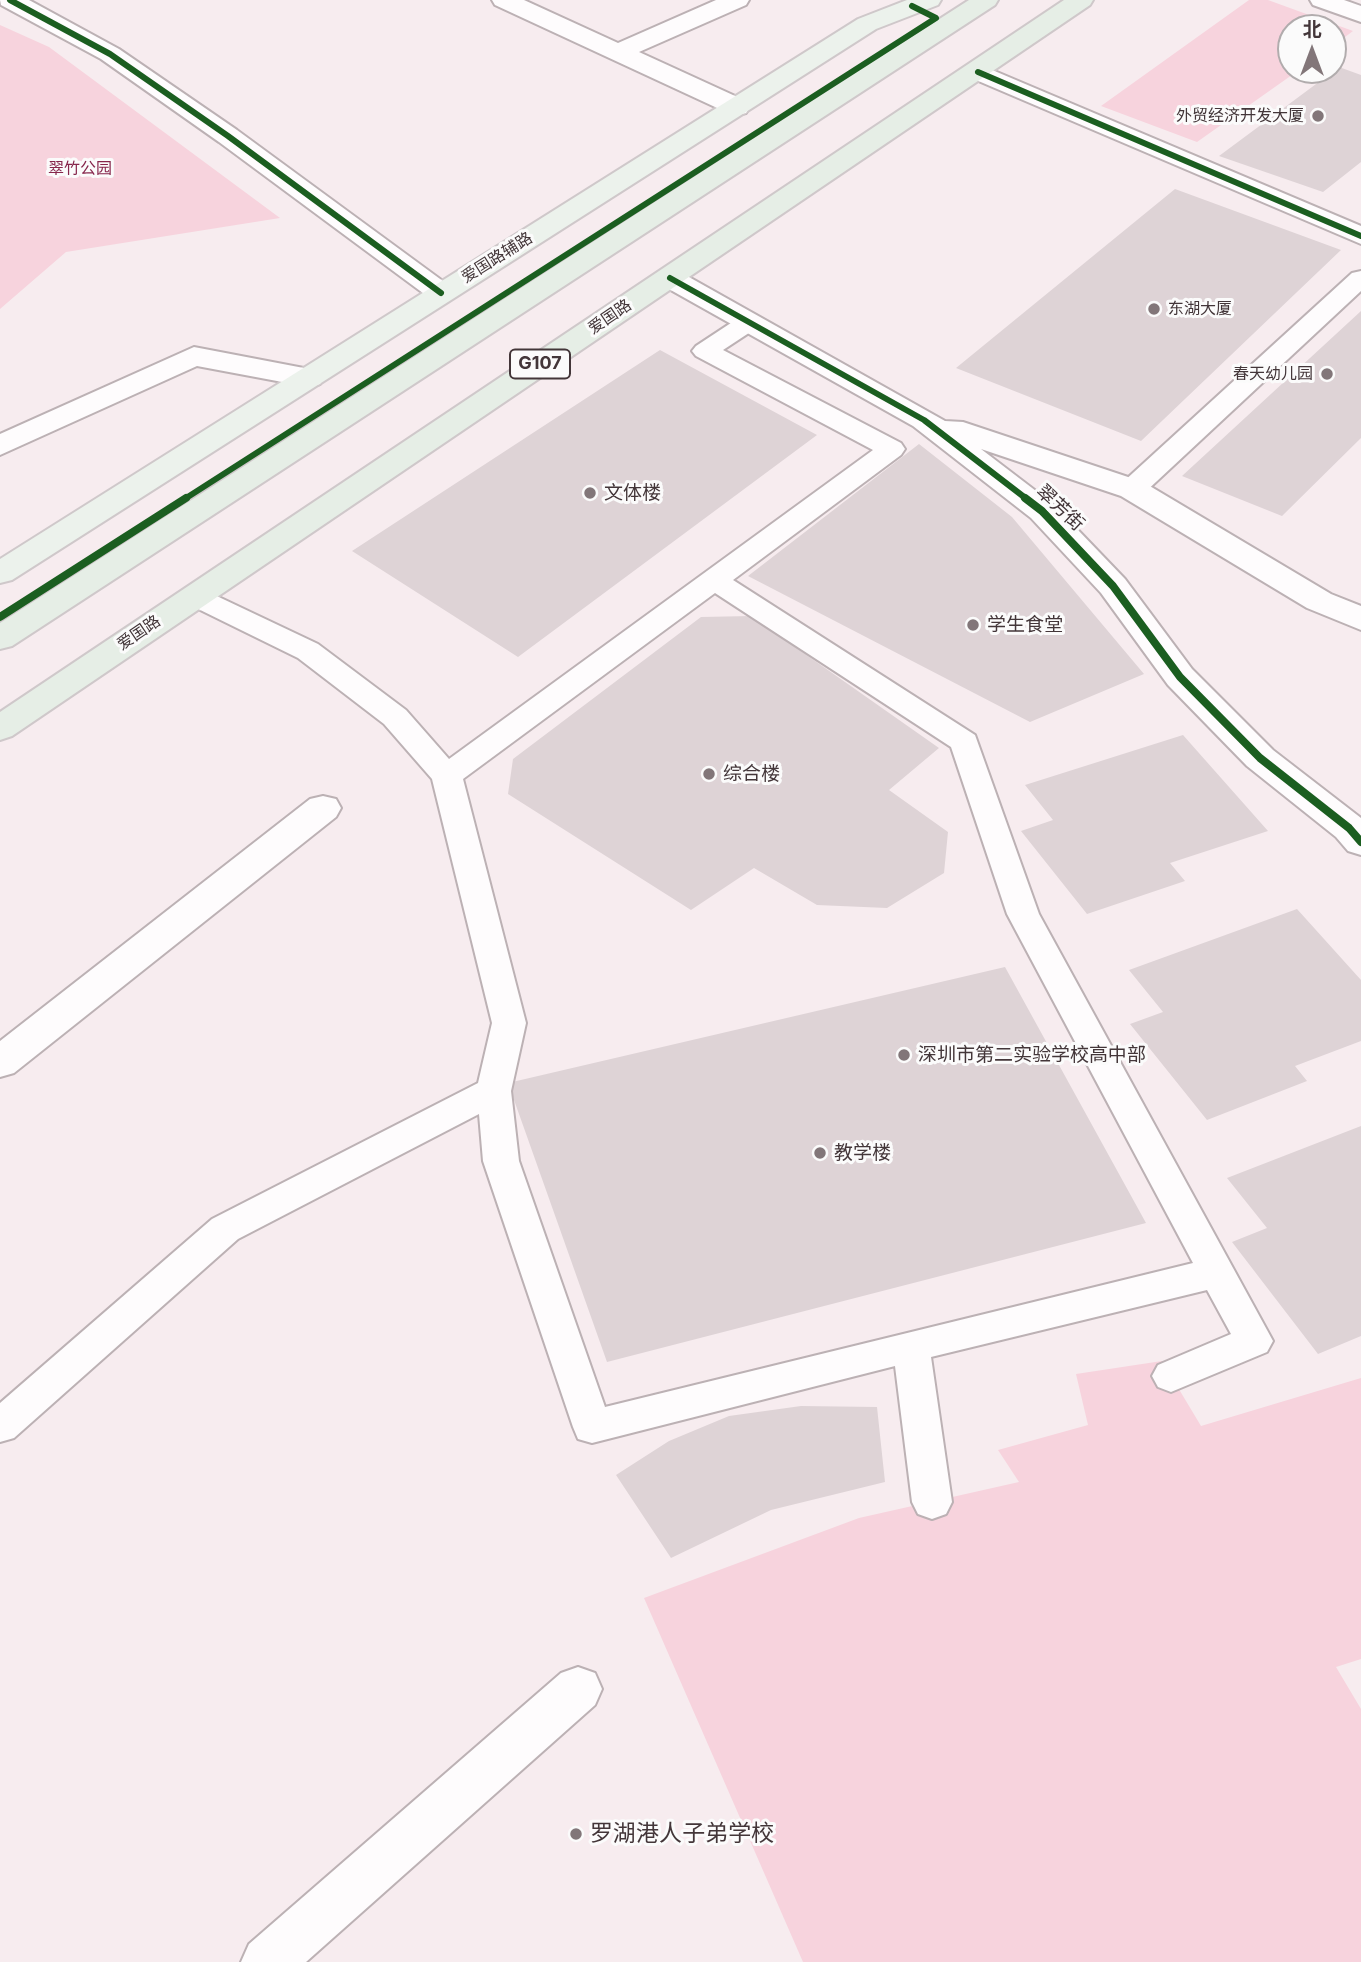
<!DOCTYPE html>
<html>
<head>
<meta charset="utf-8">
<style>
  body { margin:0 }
  #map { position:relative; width:1361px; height:1962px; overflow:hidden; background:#f7ecef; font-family:Inter,"Noto Sans SC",sans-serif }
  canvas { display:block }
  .north { position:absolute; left:1277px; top:14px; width:70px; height:70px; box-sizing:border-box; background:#fbfbfb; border:2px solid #b1acad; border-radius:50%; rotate:0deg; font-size:19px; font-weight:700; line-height:28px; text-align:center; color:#433639 }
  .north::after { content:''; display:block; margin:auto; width:24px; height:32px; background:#827679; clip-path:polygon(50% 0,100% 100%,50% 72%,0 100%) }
</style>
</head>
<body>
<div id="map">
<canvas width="1361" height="1962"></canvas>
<div class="north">北</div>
</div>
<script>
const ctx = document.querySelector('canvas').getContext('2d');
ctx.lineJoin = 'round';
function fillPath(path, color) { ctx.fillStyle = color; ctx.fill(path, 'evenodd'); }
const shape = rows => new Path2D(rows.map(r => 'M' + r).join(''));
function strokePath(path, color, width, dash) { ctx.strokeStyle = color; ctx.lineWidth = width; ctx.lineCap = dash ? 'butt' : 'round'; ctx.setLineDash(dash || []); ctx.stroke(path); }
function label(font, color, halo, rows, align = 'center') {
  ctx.font = font + ' Inter,"Noto Sans SC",sans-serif'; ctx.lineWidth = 6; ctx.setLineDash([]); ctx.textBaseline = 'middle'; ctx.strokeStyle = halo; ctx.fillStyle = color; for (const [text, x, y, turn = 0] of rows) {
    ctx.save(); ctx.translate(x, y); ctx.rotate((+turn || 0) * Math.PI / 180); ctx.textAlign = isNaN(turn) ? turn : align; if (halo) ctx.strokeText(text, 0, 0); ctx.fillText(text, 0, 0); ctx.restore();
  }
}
fillPath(shape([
  [1249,0,1268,0,1353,31,1333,46,1333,28,1291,28,1291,70,1299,70,1197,142,1101,106],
  [0,25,49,47,280,218,66,252,0,309],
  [1162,1361,1201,1426,1361,1378,1361,1659,1336,1667,1361,1709,1361,1962,803,1962,644,1598,859,1518,1019,1482,998,1450,1088,1425,1076,1374]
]), '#f7d3dd');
fillPath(shape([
  [1339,67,1361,75,1361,162,1323,192,1219,156],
  [1175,189,1341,250,1141,441,956,368],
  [1361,311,1361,438,1282,516,1182,476],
  [660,350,817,435,518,657,352,551],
  [919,444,1012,517,1144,674,1030,722,748,576],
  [751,616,939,748,889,790,948,832,944,873,887,908,817,905,754,868,691,910,508,794,513,759,701,617],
  [1183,735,1268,831,1170,863,1185,881,1087,914,1021,831,1053,820,1025,785],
  [1297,909,1361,980,1361,1041,1295,1066,1307,1081,1207,1120,1130,1024,1163,1012,1129,970],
  [1005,967,1146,1223,607,1362,508,1083],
  [1361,1126,1361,1336,1318,1354,1232,1242,1267,1228,1227,1178],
  [801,1406,877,1407,885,1482,771,1510,671,1558,616,1475,669,1441,729,1416]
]), '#ded3d6');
const service = shape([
  [1361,271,1361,291,1142,495,1132,497,1122,495,1118,489,1122,483,1352,273,1361,271],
  [749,314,758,317,762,322,758,327,723,350,901,443,905,449,901,455,733,580,975,735,1039,914,1267,1330,1273,1341,1267,1352,1171,1392,1158,1387,1152,1376,1158,1365,1231,1334,1207,1290,931,1357,952,1502,946,1514,932,1519,918,1514,912,1502,895,1366,592,1443,578,1439,573,1427,483,1161,479,1114,238,1239,14,1438,0,1442,0,1403,212,1219,478,1083,492,1023,432,779,384,724,298,658,184,602,180,596,184,590,194,587,204,590,318,644,406,710,449,759,873,450,696,356,692,351,696,346,740,317,749,314],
  [715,593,951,747,1007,914,1193,1263,605,1407,519,1161,511,1091,526,1023,463,779,715,593]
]);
const minor = shape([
  [0,0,29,0,119,49,237,130,451,287,455,293,451,299,441,302,431,299,219,142,101,59,1,5,0,0],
  [492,0,524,0,618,43,716,0,749,0,746,5,639,52,746,101,750,107,746,113,737,115,728,113,495,5,492,0],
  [978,64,1361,226,1361,244,969,77,965,72,969,67,978,64],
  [670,269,680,272,945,421,963,422,1143,482,1331,594,1361,606,1361,630,1307,608,1121,496,981,449,1053,504,1125,579,1192,669,1273,750,1361,818,1361,855,1348,851,1336,837,1247,766,1168,685,1101,593,1031,518,913,426,660,284,656,278,660,272,670,269],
  [194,347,309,369,320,372,324,378,320,384,309,387,197,366,0,455,0,434,194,347],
  [323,796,336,799,341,808,336,817,14,1073,0,1077,0,1041,310,799,323,796],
  [578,1667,595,1673,602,1689,595,1705,306,1962,241,1962,249,1944,561,1673,578,1667]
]);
const tertiary = shape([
  [1310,0,1344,0,1361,6,1361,22,1313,5,1310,0]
]);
const primary = shape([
  [907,0,941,0,938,5,876,29,12,580,0,583,0,559,858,19,907,0]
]);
const trunk = shape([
  [969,0,998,0,995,5,12,646,0,649,0,623,969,0],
  [1064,0,1093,0,1090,5,12,736,0,740,0,712,1064,0]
]);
strokePath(service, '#bcb1b4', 4);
strokePath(minor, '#bcb1b4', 4);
strokePath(tertiary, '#bcb1b4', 4);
strokePath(primary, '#cfc8ca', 4);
strokePath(trunk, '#cfc8ca', 4);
fillPath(service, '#fefcfd');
fillPath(minor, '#fefcfd');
fillPath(tertiary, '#fefcfd');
fillPath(primary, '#ecf2ec');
fillPath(trunk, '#e6eee6');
strokePath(shape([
  [10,0,110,54,228,136,441,293],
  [978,72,1361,236],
  [670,278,924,420,1028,500],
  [183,500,936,18,912,6]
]), '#1b5e20', 6);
strokePath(shape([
  [1025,498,1042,511,1113,586,1180,677,1260,758,1349,828,1361,842],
  [0,617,186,498]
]), '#1b5e20', 8);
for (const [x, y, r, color] of [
  [1318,116,7,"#827679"],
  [1154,309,7,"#827679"],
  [1327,374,7,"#827679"],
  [590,493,7,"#827679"],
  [973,625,7,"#827679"],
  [709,774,7,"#827679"],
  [904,1055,7,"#827679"],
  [820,1153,7,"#827679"],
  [576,1834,7,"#827679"]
]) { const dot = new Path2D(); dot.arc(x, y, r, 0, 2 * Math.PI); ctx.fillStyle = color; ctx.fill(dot); strokePath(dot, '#fbfbfb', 2.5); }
label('16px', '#433639', '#fbfbfb', [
  ["外贸经济开发大厦",1304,116],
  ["东湖大厦",1168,309,"left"],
  ["春天幼儿园",1313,374]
], 'right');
label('16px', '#87264c', '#fbfbfb', [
  ["翠竹公园",80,169]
]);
label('16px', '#433639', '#fbfbfb', [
  ["爱国路辅路",497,258,-32],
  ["爱国路",610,317,-34],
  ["爱国路",139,633,-34]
]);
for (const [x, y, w] of [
  [540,364,60]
]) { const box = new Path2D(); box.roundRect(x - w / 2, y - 14.5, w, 29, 5); ctx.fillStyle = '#fbfbfb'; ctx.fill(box); strokePath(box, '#433639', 2); }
label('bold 18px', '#433639', null, [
  ["G107",540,364]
]);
label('19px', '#433639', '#fbfbfb', [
  ["文体楼",604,493],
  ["学生食堂",987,625],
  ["综合楼",723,774],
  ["深圳市第二实验学校高中部",918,1055],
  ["教学楼",834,1153]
], 'left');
label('19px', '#433639', '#fbfbfb', [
  ["翠芳街",1060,508,43]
]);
label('23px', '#433639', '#fbfbfb', [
  ["罗湖港人子弟学校",590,1834]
], 'left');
</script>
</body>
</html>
